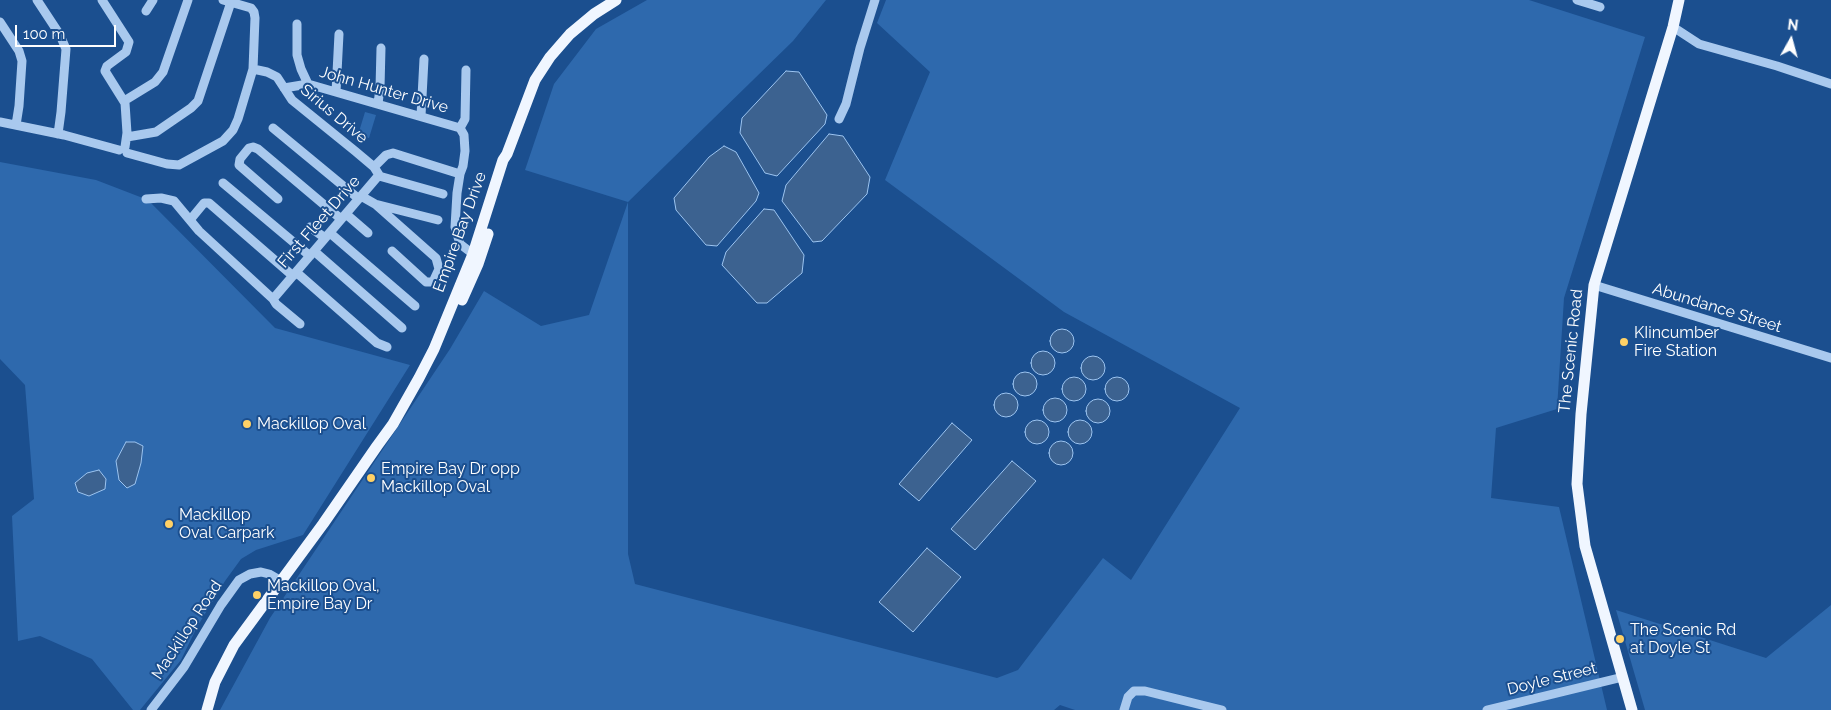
<!DOCTYPE html>
<html>
<head>
<meta charset="utf-8">
<style>
  body { margin:0 }
  #map { position:relative; width:1831px; height:710px; overflow:hidden; background:#1b4f8f; font-family:Raleway,sans-serif }
  canvas { display:block }
  .north { position:absolute; left:1766px; top:15px; width:50px; height:50px; -webkit-text-stroke:4px #1b4f8f; paint-order:stroke; rotate:7deg; font-size:14px; font-weight:700; line-height:20px; text-align:center; color:#fff }
  .north::after { content:''; display:block; margin:auto; width:18px; height:22px; background:#fff; clip-path:polygon(50% 0,100% 100%,50% 72%,0 100%) }
  .scale { position:absolute; left:15px; top:25px; width:101px; height:22px; box-sizing:border-box; border:2px solid #fff; border-top:0; padding-left:6px; font-size:15px; line-height:18px; white-space:nowrap; color:#fff; -webkit-text-stroke:4px #1b4f8f; paint-order:stroke }
</style>
</head>
<body>
<div id="map">
<canvas width="1831" height="710"></canvas>
<div class="north">N</div>
<div class="scale">100 m</div>
</div>
<script>
const ctx = document.querySelector('canvas').getContext('2d');
ctx.lineJoin = 'round';
function fillPath(path, color) { ctx.fillStyle = color; ctx.fill(path, 'evenodd'); }
const shape = rows => new Path2D(rows.map(r => 'M' + r).join(''));
function strokePath(path, color, width, dash) { ctx.strokeStyle = color; ctx.lineWidth = width; ctx.lineCap = dash ? 'butt' : 'round'; ctx.setLineDash(dash || []); ctx.stroke(path); }
function label(font, color, halo, rows, align = 'center') {
  ctx.font = font + ' Raleway,sans-serif'; ctx.lineWidth = 4; ctx.setLineDash([]); ctx.textBaseline = 'middle'; ctx.strokeStyle = halo; ctx.fillStyle = color; for (const [text, x, y, turn = 0] of rows) {
    ctx.save(); ctx.translate(x, y); ctx.rotate((+turn || 0) * Math.PI / 180); ctx.textAlign = isNaN(turn) ? turn : align; if (halo) ctx.strokeText(text, 0, 0); ctx.fillText(text, 0, 0); ctx.restore();
  }
}
fillPath(shape([
  [826,0,793,41,628,202,628,554,635,584,997,678,1018,670,1103,558,1131,580,1240,408,1064,312,885,180,930,72,877,23,886,0,1529,0,1645,37,1564,298,1557,409,1496,428,1491,498,1559,507,1607,710,1075,710,1060,705,1054,710,220,710,270,618,450,349,484,291,541,326,589,315,628,202,525,170,554,84,596,29,647,0],
  [365,112,376,115,369,138,358,135],
  [0,162,96,180,148,200,275,328,410,365,303,535,256,550,241,559,225,581,197,627,181,660,140,710,133,710,92,659,40,636,18,641,12,516,34,499,25,385,0,359],
  [1831,605,1831,710,1645,710,1616,610,1766,658]
]), '#2e69ad');
const water = shape([
  [786,71,799,72,827,115,825,124,777,176,765,173,740,133,742,118,786,71],
  [829,134,843,136,870,177,867,194,822,241,813,242,782,201,786,185,829,134],
  [724,146,736,152,759,193,756,201,717,246,706,245,676,210,674,198,709,157,724,146],
  [764,209,774,210,804,255,802,273,767,303,757,303,722,265,726,252,764,209],
  '1050 341a12 12 0 1 1 24 0a12 12 0 1 1-24 0Z',
  '1031 363a12 12 0 1 1 24 0a12 12 0 1 1-24 0Z',
  '1081 368a12 12 0 1 1 24 0a12 12 0 1 1-24 0Z',
  '1013 384a12 12 0 1 1 24 0a12 12 0 1 1-24 0Z',
  '1105 389a12 12 0 1 1 24 0a12 12 0 1 1-24 0Z',
  '1062 389a12 12 0 1 1 24 0a12 12 0 1 1-24 0Z',
  '994 405a12 12 0 1 1 24 0a12 12 0 1 1-24 0Z',
  '1043 410a12 12 0 1 1 24 0a12 12 0 1 1-24 0Z',
  '1086 411a12 12 0 1 1 24 0a12 12 0 1 1-24 0Z',
  '1068 432a12 12 0 1 1 24 0a12 12 0 1 1-24 0Z',
  '1025 432a12 12 0 1 1 24 0a12 12 0 1 1-24 0Z',
  [952,423,972,440,919,501,899,484,952,423],
  '1049 453a12 12 0 1 1 24 0a12 12 0 1 1-24 0Z',
  [126,442,135,442,143,446,141,463,135,484,127,488,119,480,116,461,126,442],
  [1012,461,1036,481,975,550,951,529,1012,461],
  [99,470,106,479,105,489,89,496,78,492,75,483,87,473,99,470],
  [927,548,961,577,913,632,879,602,927,548]
]);
fillPath(water, '#3c6290');
strokePath(water, '#9cc4f0', 1);
strokePath(shape([
  [37,0,60,35,66,49,61,112,58,134],
  [102,0,129,42,126,52,107,66,105,71,125,103,127,133,125,147],
  [1577,0,1600,7],
  [146,11,153,0],
  [0,22,19,51,22,61,19,106,16,125],
  [297,24,297,55,301,69,308,84],
  [1673,27,1699,44,1777,66,1831,84],
  [253,69,267,72,277,77,292,100,355,151,374,167,379,175,273,299],
  [284,88,308,84,460,128,464,135,465,151,463,166,460,174,457,193,455,227,460,244,473,254],
  [336,92,339,34],
  [124,101,155,82,163,72,188,0],
  [378,104,380,88,381,48],
  [421,116,424,59],
  [839,119,846,104,860,48,875,0],
  [0,122,64,135,119,150],
  [273,128,359,199],
  [460,128,465,119,466,70],
  [127,137,156,132,191,108,198,101,231,2],
  [127,153,167,164,179,165,223,141,233,130,238,119,253,69,255,18,254,12,251,8,223,0],
  [374,167,386,155,393,153,460,174],
  [379,176,443,194],
  [223,183,310,256],
  [361,196,375,204,436,258,439,269,433,282,426,282,392,251],
  [146,199,161,198,174,201,199,231,273,299,276,304,300,324],
  [278,199,239,165,240,159,249,148,253,147,258,149,341,219],
  [375,204,438,220],
  [346,214,368,233],
  [190,220,204,203,209,203,293,276],
  [310,227,325,238],
  [330,233,415,306],
  [314,251,402,328],
  [296,272,377,343,387,347],
  [1594,285,1831,358],
  [151,710,184,667,221,605,239,580,250,574,261,572,269,574,281,581],
  [1124,710,1128,697,1134,691,1145,691,1222,710],
  [1487,710,1623,677]
]), '#a9c9ee', 9);
strokePath(shape([
  [462,300,478,264,488,234],
  [207,710,215,682,234,645,323,524,377,446,393,424,419,378,434,349,473,254,503,160,507,154,535,80,550,57,570,34,594,14,616,0],
  [1632,710,1585,546,1577,484,1581,414,1594,285,1673,27,1679,0]
]), '#f0f6ff', 11);
for (const [x, y, r, color] of [
  [1624,342,5,"#ffd166"],
  [247,424,5,"#ffd166"],
  [371,478,5,"#ffd166"],
  [169,524,5,"#ffd166"],
  [257,595,5,"#ffd166"],
  [1620,639,5,"#ffd166"]
]) { const dot = new Path2D(); dot.arc(x, y, r, 0, 2 * Math.PI); ctx.fillStyle = color; ctx.fill(dot); strokePath(dot, '#1b4f8f', 2); }
label('16px', '#fff', '#1b4f8f', [
  ["John Hunter Drive",384,90,16],
  ["Sirius Drive",334,114,40],
  ["First Fleet Drive",319,222,-49],
  ["Empire Bay Drive",460,232,-70],
  ["Abundance Street",1717,308,17],
  ["The Scenic Road",1571,351,-84],
  ["Mackillop Road",187,630,-57],
  ["Doyle Street",1552,679,-14]
]);
label('16px', '#fff', '#1b4f8f', [
  ["KIincumber",1634,333],
  ["Fire Station",1634,351],
  ["Mackillop Oval",257,424],
  ["Empire Bay Dr opp",381,469],
  ["Mackillop Oval",381,487],
  ["Mackillop",179,515],
  ["Oval Carpark",179,533],
  ["Mackillop Oval,",267,586],
  ["Empire Bay Dr",267,604],
  ["The Scenic Rd",1630,630],
  ["at Doyle St",1630,648]
], 'left');
</script>
</body>
</html>
